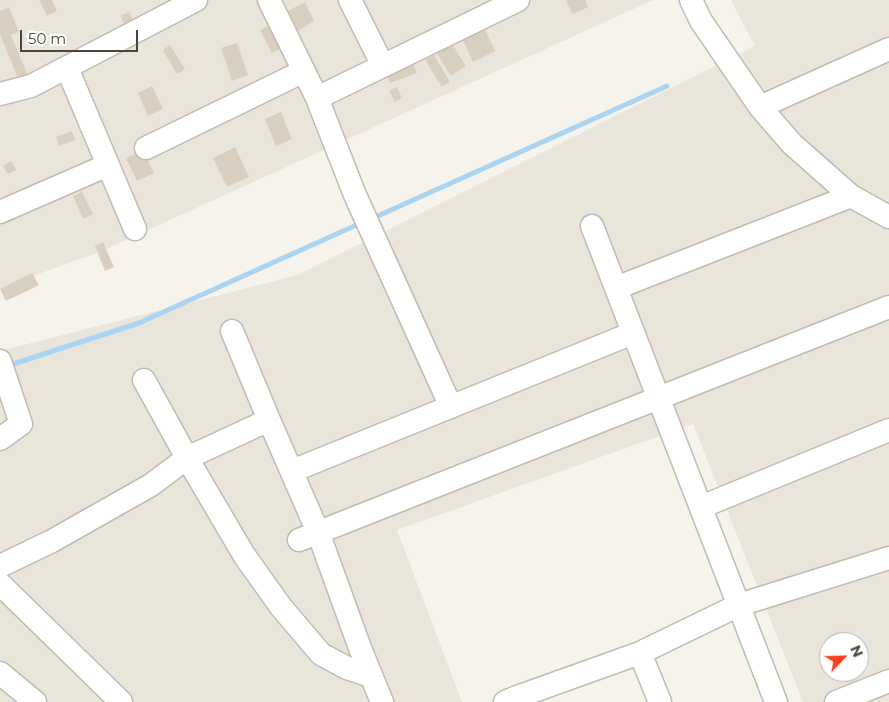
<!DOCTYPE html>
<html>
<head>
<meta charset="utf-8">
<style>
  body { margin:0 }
  #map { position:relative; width:889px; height:702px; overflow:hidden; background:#f6f3ec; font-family:Montserrat,sans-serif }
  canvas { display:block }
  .north { position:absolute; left:819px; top:632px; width:50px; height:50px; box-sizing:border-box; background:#fff; border:1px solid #b7b4b0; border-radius:50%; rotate:66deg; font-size:14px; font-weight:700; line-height:20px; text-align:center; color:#4b4439 }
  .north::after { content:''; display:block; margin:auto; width:18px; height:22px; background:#fc3f1d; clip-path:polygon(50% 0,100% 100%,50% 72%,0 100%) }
  .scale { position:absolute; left:20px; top:30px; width:118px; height:22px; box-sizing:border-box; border:2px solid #4b4439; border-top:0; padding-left:6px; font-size:15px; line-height:18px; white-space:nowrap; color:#4b4439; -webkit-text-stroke:4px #fff; paint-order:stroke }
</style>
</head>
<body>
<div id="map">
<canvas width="889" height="702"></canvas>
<div class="north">N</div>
<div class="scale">50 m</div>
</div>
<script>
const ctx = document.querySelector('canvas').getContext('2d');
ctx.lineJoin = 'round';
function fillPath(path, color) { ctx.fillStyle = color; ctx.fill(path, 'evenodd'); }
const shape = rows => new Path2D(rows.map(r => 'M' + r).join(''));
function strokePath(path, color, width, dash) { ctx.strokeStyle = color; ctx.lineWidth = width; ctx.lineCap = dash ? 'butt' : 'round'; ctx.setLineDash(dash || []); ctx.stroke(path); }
fillPath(shape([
  [0,0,653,0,102,251,0,288],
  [731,0,889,0,889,702,803,702,693,424,397,530,462,702,0,702,0,351,298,275,755,46],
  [829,642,859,642,859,672,829,672]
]), '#eae5da');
strokePath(shape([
  [371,219,667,86],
  [7,366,139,323,361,223]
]), '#a9d4f2', 5);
fillPath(shape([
  [39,0,52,0,57,11,47,16],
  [566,0,585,0,588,7,572,14],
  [305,2,314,21,298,31,288,11],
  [9,7,19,32,11,35,28,76,19,80,0,35,0,11],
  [130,12,133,22,124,25,121,15],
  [270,25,282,48,272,53,260,30],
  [484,27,495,51,473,62,462,38],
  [237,43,248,75,232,81,221,48],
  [452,44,466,66,451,76,437,54],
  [170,45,185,69,177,74,163,50],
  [434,55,450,82,442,87,425,60],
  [413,62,417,73,390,83,386,73],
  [152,86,163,109,148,116,138,93],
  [397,87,402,98,395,102,389,91],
  [281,112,292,139,276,146,265,119],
  [72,131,75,140,59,146,56,137],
  [235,147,249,177,227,187,213,158],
  [143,150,154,173,137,181,126,158],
  [11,161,16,170,8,174,3,166],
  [82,192,93,214,83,219,73,196],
  [103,242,114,267,105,271,95,246],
  [32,273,39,285,6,301,0,289]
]), '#d8cfc1');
const minor = shape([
  [269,0,317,98,355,195,451,407],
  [350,0,383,66],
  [691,0,701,21,760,107,792,144,851,196,889,217],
  [67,68,135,229],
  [0,94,31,86,196,0],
  [317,98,518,0],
  [760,107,889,49],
  [146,148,304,71],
  [0,212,108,165],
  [592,226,776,702],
  [616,288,851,196],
  [232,331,269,420,318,532,360,648,382,702],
  [0,361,21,424,0,439],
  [144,380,187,458,244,555,281,607,321,654,347,668,371,676],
  [292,471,633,333],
  [701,507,889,430],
  [299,540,889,307],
  [0,566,52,541,151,485,187,458,269,420],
  [0,584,121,702],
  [640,653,660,702],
  [0,673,35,702],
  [505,702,517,697,640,653,739,605,889,558],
  [836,702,889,681]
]);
strokePath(minor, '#c2bbae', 25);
strokePath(minor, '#fff', 22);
</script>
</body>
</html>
